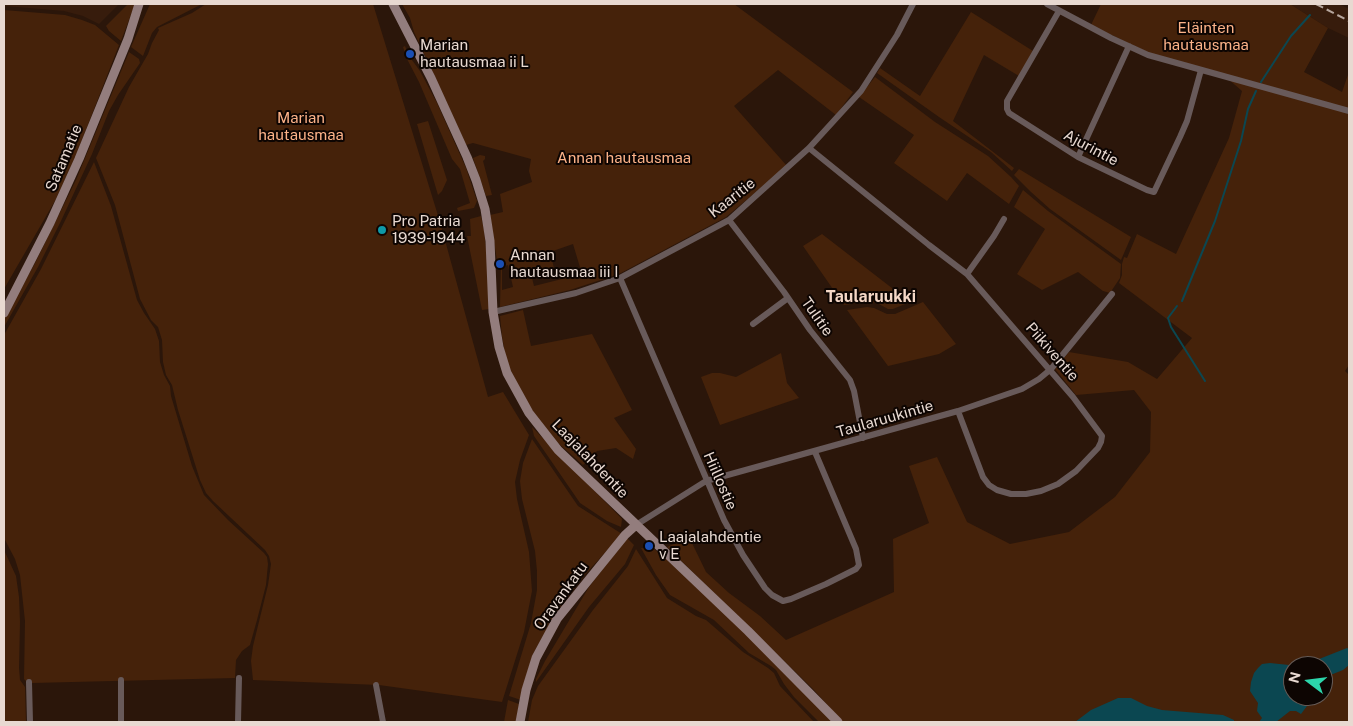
<!DOCTYPE html>
<html>
<head>
<meta charset="utf-8">
<style>
  body { margin:0 }
  #map { position:relative; width:1353px; height:726px; overflow:hidden; background:#2b160a; font-family:"Public Sans",sans-serif }
  canvas { display:block }
  .frame { position:absolute; inset:0; border:5px solid #e8d9d1; pointer-events:none }
  .north { position:absolute; left:1283px; top:656px; width:50px; height:50px; box-sizing:border-box; background:#0d0502; border:1px solid #655a55; border-radius:50%; rotate:285deg; font-size:14px; font-weight:700; line-height:20px; text-align:center; color:#e8d9d1 }
  .north::after { content:''; display:block; margin:auto; width:18px; height:22px; background:#2cd5ab; clip-path:polygon(50% 0,100% 100%,50% 72%,0 100%) }
</style>
</head>
<body>
<div id="map">
<canvas width="1353" height="726"></canvas>
<div class="frame"></div>
<div class="north">N</div>
</div>
<script>
const ctx = document.querySelector('canvas').getContext('2d');
ctx.lineJoin = 'round';
function fillPath(path, color) { ctx.fillStyle = color; ctx.fill(path, 'evenodd'); }
const shape = rows => new Path2D(rows.map(r => 'M' + r).join(''));
function strokePath(path, color, width, dash) { ctx.strokeStyle = color; ctx.lineWidth = width; ctx.lineCap = dash ? 'butt' : 'round'; ctx.setLineDash(dash || []); ctx.stroke(path); }
function label(font, color, halo, rows, align = 'center') {
  ctx.font = font + ' "Public Sans",sans-serif'; ctx.lineWidth = 4; ctx.setLineDash([]); ctx.textBaseline = 'middle'; ctx.strokeStyle = halo; ctx.fillStyle = color; for (const [text, x, y, turn = 0] of rows) {
    ctx.save(); ctx.translate(x, y); ctx.rotate((+turn || 0) * Math.PI / 180); ctx.textAlign = isNaN(turn) ? turn : align; if (halo) ctx.strokeText(text, 0, 0); ctx.fillText(text, 0, 0); ctx.restore();
  }
}
fillPath(shape([
  [4,4,119,4,99,24,83,16,64,11,4,6],
  [1290,4,1339,4,1349,9,1349,38,1328,28]
]), '#371c0c');
fillPath(shape([
  [128,4,135,4,121,41,109,31,106,26],
  [150,4,202,4,157,27,152,33,143,56,131,47],
  [206,4,373,4,440,222,488,397,503,392,529,435,520,460,515,482,517,499,529,552,532,591,524,632,502,702,379,685,253,680,251,661,253,646,268,585,271,564,269,556,265,550,213,501,206,493,200,480,178,410,172,385,166,375,163,362,162,340,158,327,151,320,140,299,115,205,96,158,129,87,148,54,152,43,159,30,158,28,192,13],
  [402,4,734,4,853,92,836,115,778,70,734,106,787,166,726,217,619,274,570,290,500,307,501,261,497,261,490,215,503,212,500,194,532,182,529,171,531,159,473,143,466,145,414,32,410,18],
  [573,244,582,274,534,286,532,278,555,272,550,252],
  [508,265,513,287,502,290,502,267],
  [1101,4,1290,4,1328,28,1304,72,1342,92,1349,72,1349,365,1345,371,1349,375,1349,722,843,722,813,689,667,547,674,544,691,541,706,572,729,593,760,616,786,640,894,592,893,539,929,523,909,466,937,457,967,522,1010,544,1069,532,1115,497,1150,452,1151,412,1134,390,1076,395,1055,369,1069,352,1128,362,1157,379,1192,338,1119,283,1122,275,1122,264,1124,257,1127,258,1137,234,1176,254,1229,138,1242,91,1227,78,1149,53,1091,25],
  [1293,666,1323,666,1323,696,1293,696],
  [4,10,65,15,82,20,95,25,119,45,75,158,56,199,4,289],
  [971,12,1033,51,1019,76,984,55,953,121,1014,168,1012,171,991,152,939,117,877,73,880,68,920,96],
  [405,46,409,56,420,71,437,103,466,168,477,201,474,208,458,211,457,208,470,203,460,169,452,159,419,82,407,59,403,47],
  [129,52,139,59,140,63,118,95,109,111,92,154,61,221,38,267,4,327,4,319,34,265,76,180],
  [875,77,935,122,988,156,1011,177,1019,186,1009,204,967,173,947,201,894,163,914,135,859,97],
  [428,121,447,180,442,191,438,195,417,124],
  [480,155,485,156,485,159,483,161,492,195,486,196,473,158],
  [94,162,111,206,137,300,144,313,155,329,159,341,160,362,164,375,170,386,171,396,192,466,204,495,228,520,264,553,267,557,268,564,266,585,257,620,250,645,242,651,236,660,235,678,32,683,26,681,24,679,25,621,20,575,15,559,4,538,4,335,41,269],
  [1019,169,1131,237,1121,260,1050,209,1031,192,1014,175],
  [1023,190,1048,211,1121,264,1120,278,1110,293,1103,291,1078,272,1042,290,1017,274,1045,229,1014,207],
  [481,216,484,230,487,258,490,309,482,310,467,236,471,236,470,219],
  [822,234,910,302,893,309,888,309,877,303,868,302,844,305,803,246],
  [923,302,956,344,939,354,888,366,847,310,867,307,874,308,887,314,895,314],
  [523,310,531,346,592,334,632,410,614,418,636,449,633,459,616,448,597,451,583,465,558,443,537,418,519,390,506,359,502,336,500,316],
  [781,353,787,383,799,398,720,425,701,377,712,373,720,373,736,377],
  [532,427,622,519,621,527,607,521,580,503,534,436],
  [532,439,578,506,622,534,580,580,555,614,533,654,522,690,521,700,509,696,531,623,537,590,537,571,535,551,522,499,520,481,523,463],
  [627,538,634,545,625,564,589,607,536,682,536,679,545,661,589,587],
  [641,548,654,549,663,556,743,631,834,722,819,722,794,697,784,684,776,670,771,666,749,653,714,620,670,595,656,575],
  [636,549,667,598,696,616,706,620,743,652,768,668,774,673,780,686,814,722,528,722,532,700,538,686,593,610,628,566],
  [4,550,16,576,19,597,20,622,19,668,20,680,25,687,26,722,4,722],
  [508,700,519,704,516,722,504,722]
]), '#45220a');
fillPath(shape([
  [1347,648,1349,649,1349,665,1343,670,1333,674,1323,676,1323,666,1293,666,1293,696,1310,696,1307,706,1301,714,1296,711,1290,711,1276,722,1259,722,1262,718,1257,711,1258,703,1250,691,1251,682,1254,673,1258,668,1262,664,1270,663,1289,665,1314,661],
  [1118,698,1131,698,1147,706,1162,710,1223,715,1234,720,1234,722,1075,722,1091,710]
]), '#0b4751');
strokePath(shape([
  [1261,82,1291,36,1310,15],
  [1182,301,1215,221,1241,141,1248,109,1256,91],
  [1177,306,1168,318,1171,327,1205,381]
]), '#0b4751', 2);
strokePath(shape([
  [1047,4,1111,38,1148,55,1349,111],
  [1059,11,1007,101,1007,109,1009,113,1078,157,1147,190,1154,192,1180,137,1187,121,1201,70],
  [809,148,929,245,967,274,1073,397,1102,436,1101,442,1098,448,1076,471,1058,484,1041,491,1026,494,1011,494,997,490,989,485,983,477,958,411],
  [1078,157,1129,46],
  [729,220,784,292,810,330,850,380,854,391,863,438],
  [967,274,994,236,1004,219],
  [620,278,724,520,743,555,765,588,772,595,783,601,791,599,826,584,856,569,859,565,856,549,815,452],
  [493,312,576,293,620,278,729,220,809,148,861,91,897,35,913,4],
  [753,324,788,298],
  [636,525,706,481,958,411,1022,389,1039,379,1051,369,1112,294],
  [29,682,30,722],
  [376,685,383,722],
  [121,722,121,680],
  [238,722,239,678]
]), '#685a5a', 6);
strokePath(shape([
  [393,4,431,78,467,157,476,180,485,209,490,241,493,312,499,347,507,373,529,413,558,450,748,631,838,722],
  [4,313,50,223,79,159,128,39,139,4],
  [520,722,526,690,536,658,557,619,625,535,636,525]
]), '#937d7d', 9);
strokePath(shape([
  [1316,4,1349,21]
]), '#b5a59c', 2, [8, 4]);
for (const [x, y, r, color] of [
  [410,54,5,"#1a4fb4"],
  [382,230,5,"#0f9aa8"],
  [500,264,5,"#1a4fb4"],
  [649,546,5,"#1a4fb4"]
]) { const dot = new Path2D(); dot.arc(x, y, r, 0, 2 * Math.PI); ctx.fillStyle = color; ctx.fill(dot); strokePath(dot, '#0d0502', 2); }
label('15px', '#fcb288', '#0d0502', [
  ["Eläinten",1206,28],
  ["hautausmaa",1206,45],
  ["Marian",301,118],
  ["hautausmaa",301,135],
  ["Annan hautausmaa",624,158]
]);
label('15px', '#e8d9d1', '#0d0502', [
  ["Marian",420,45],
  ["hautausmaa ii L",420,62],
  ["Pro Patria",392,221],
  ["1939-1944",392,238],
  ["Annan",510,255],
  ["hautausmaa iii I",510,272],
  ["Laajalahdentie",659,537],
  ["v E",659,554]
], 'left');
label('15px', '#e8d9d1', '#0d0502', [
  ["Ajurintie",1091,148,28],
  ["Satamatie",64,158,-67],
  ["Kaaritie",732,198,-38],
  ["Tulitie",817,317,55],
  ["Piikiventie",1052,352,49],
  ["Taularuukintie",885,419,-16],
  ["Laajalahdentie",590,459,46],
  ["Hiillostie",720,481,66],
  ["Oravankatu",561,596,-54]
]);
label('bold 16px', '#f5d7c6', '#0d0502', [
  ["Taularuukki",871,297]
]);
</script>
</body>
</html>
